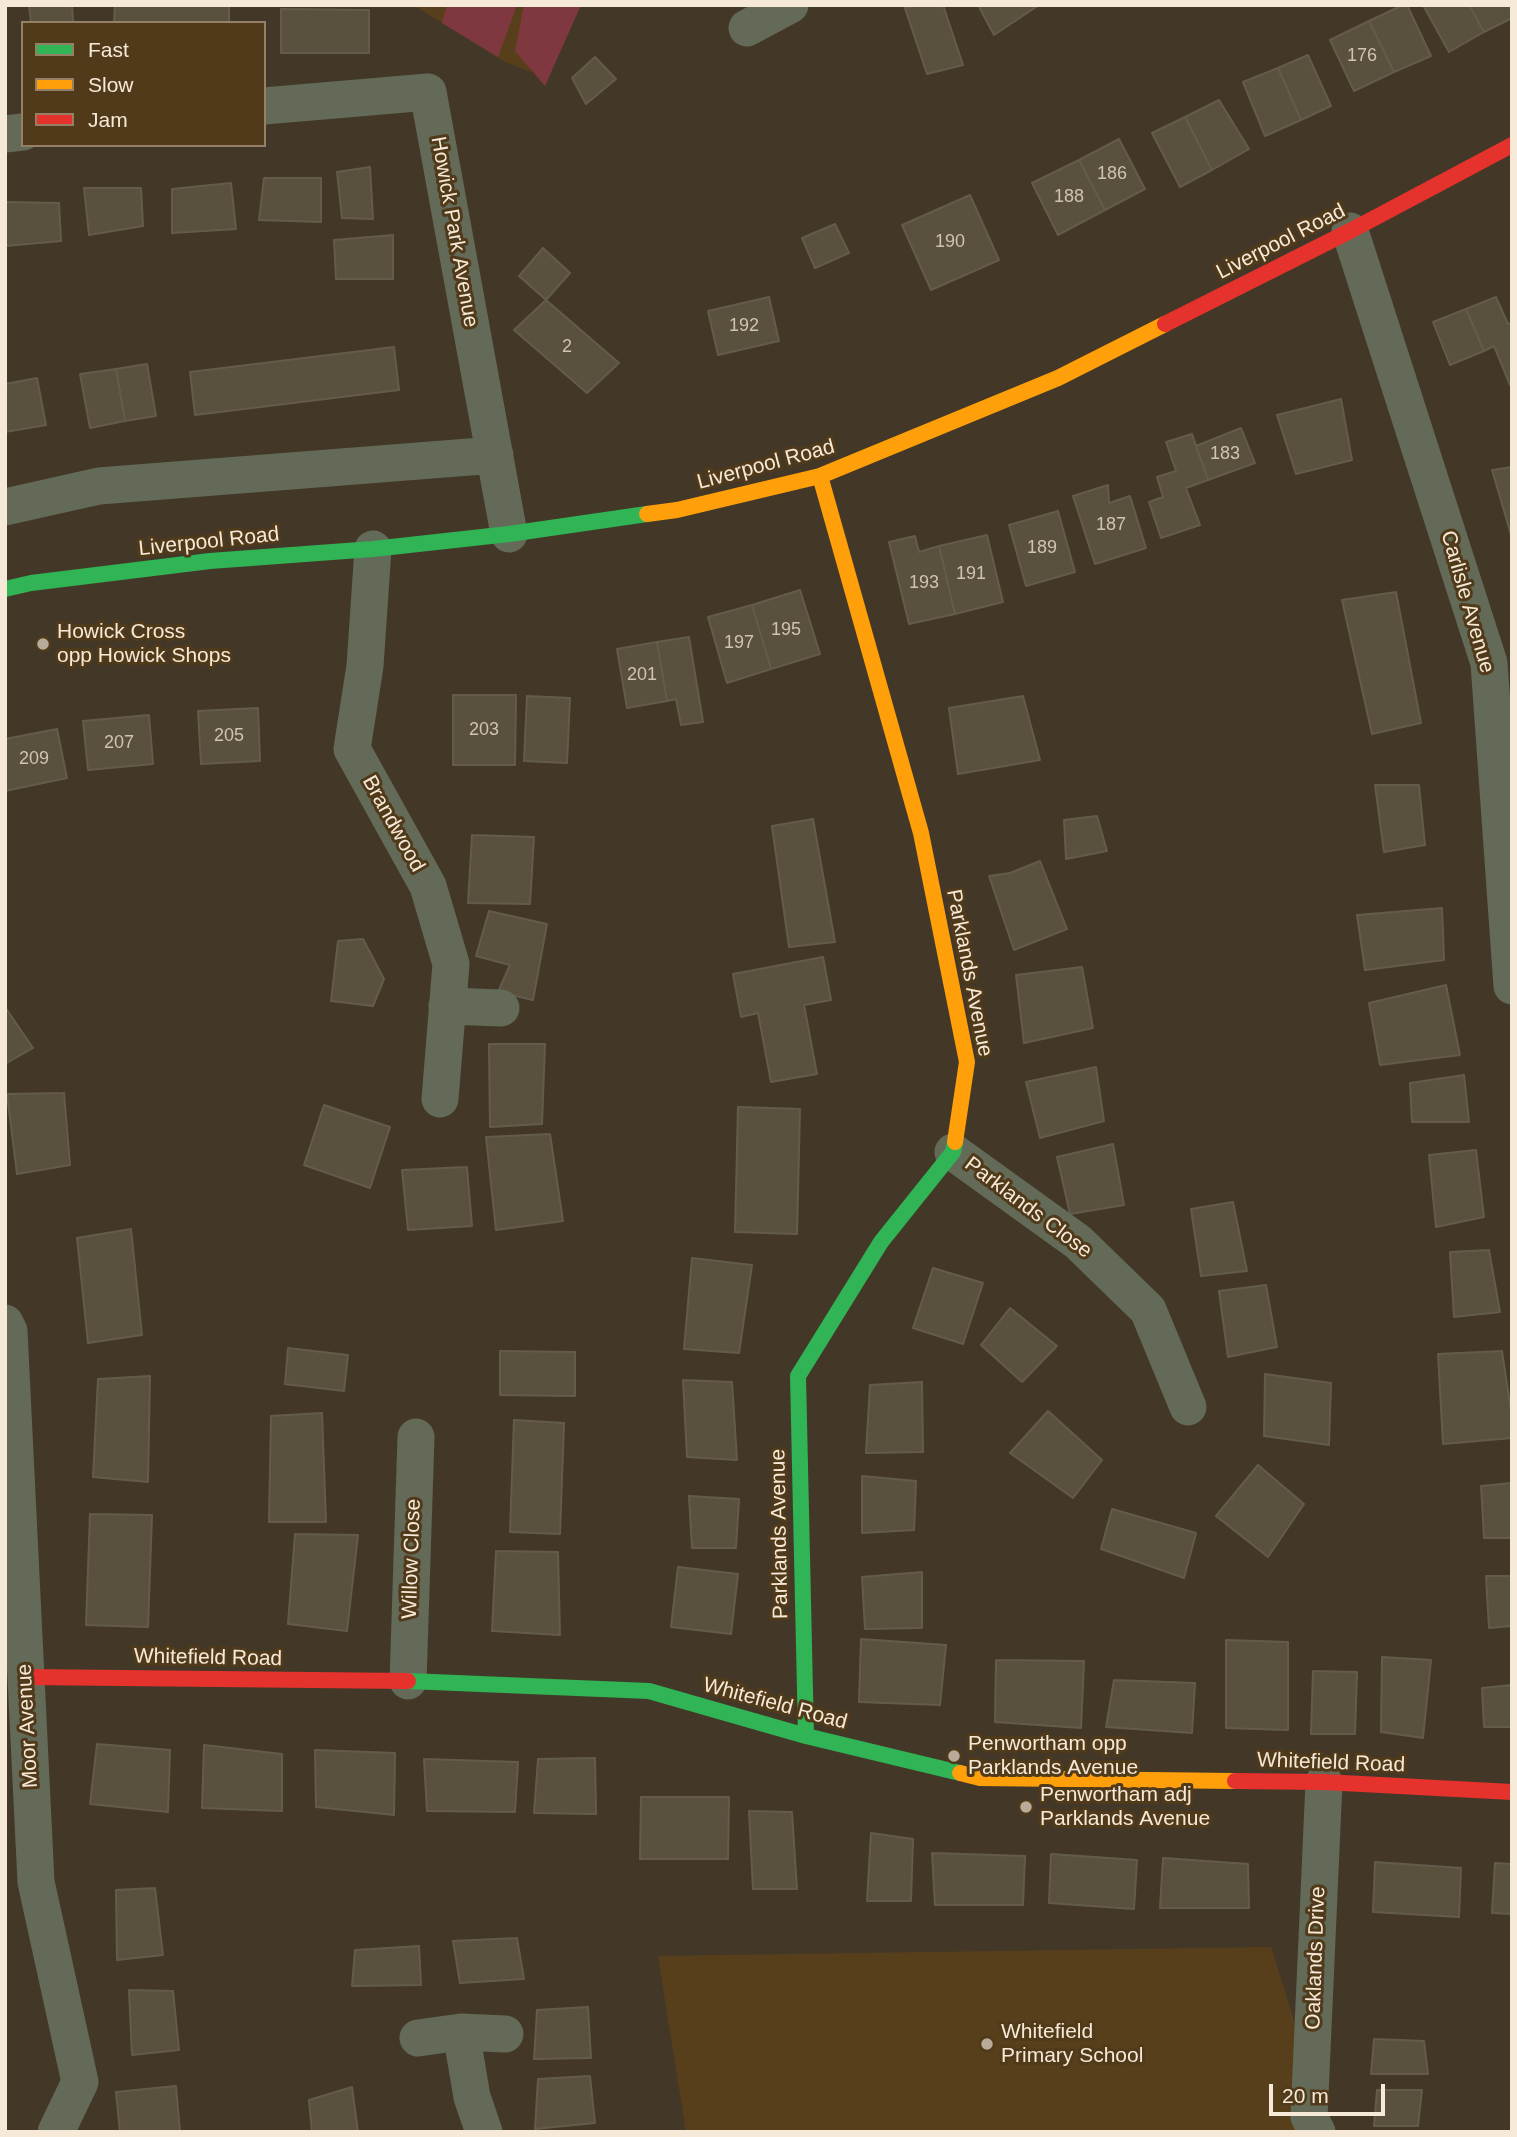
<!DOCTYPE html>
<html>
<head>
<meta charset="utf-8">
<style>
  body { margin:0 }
  #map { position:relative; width:1517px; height:2137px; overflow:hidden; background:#433827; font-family:Arial,sans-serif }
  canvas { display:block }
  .frame { position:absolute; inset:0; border:7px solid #f7e9d7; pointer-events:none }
  .legend { position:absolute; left:21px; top:21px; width:245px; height:126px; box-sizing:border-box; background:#503a1a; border:2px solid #938066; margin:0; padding:9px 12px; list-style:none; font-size:21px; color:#f7e9d7 }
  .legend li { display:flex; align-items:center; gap:14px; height:35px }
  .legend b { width:35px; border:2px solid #938066 }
  .scale { position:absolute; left:1269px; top:2084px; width:116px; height:32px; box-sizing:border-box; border:4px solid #f7e9d7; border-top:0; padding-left:9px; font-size:21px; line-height:24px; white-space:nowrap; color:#f7e9d7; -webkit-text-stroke:5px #503a1a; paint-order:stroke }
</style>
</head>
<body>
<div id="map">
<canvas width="1517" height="2137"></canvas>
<div class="frame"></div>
<ul class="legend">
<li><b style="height:9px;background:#30b455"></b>Fast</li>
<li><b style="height:9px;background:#ff9f0a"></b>Slow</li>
<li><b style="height:9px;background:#e5322d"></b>Jam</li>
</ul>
<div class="scale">20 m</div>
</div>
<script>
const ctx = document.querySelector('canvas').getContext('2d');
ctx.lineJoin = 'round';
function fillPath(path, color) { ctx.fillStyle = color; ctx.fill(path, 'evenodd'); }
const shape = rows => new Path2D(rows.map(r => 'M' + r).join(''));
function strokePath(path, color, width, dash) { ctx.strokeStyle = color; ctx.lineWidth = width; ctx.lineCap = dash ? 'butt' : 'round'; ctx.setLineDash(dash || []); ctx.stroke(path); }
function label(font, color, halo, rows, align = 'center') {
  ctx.font = font + ' Arial,sans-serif'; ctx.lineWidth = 6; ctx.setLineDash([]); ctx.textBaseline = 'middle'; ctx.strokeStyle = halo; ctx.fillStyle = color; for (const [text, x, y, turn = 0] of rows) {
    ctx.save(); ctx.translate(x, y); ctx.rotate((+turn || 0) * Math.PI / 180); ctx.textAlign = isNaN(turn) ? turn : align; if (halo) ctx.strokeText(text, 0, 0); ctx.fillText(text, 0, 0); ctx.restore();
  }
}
fillPath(shape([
  [413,5,561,5,531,72,505,62],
  [1271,1947,1329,2132,686,2132,658,1956]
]), '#583f1b');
fillPath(shape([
  [447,5,517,5,498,57,442,23],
  [524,5,581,5,545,86,515,51]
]), '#803840');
const building = shape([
  [29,5,72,5,73,23,31,23,29,5],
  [115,5,229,5,229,23,114,23,115,5],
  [917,5,943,5,963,65,927,74,905,8,917,5],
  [978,5,1039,5,994,35,978,5],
  [1403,5,1407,5,1431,56,1394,72,1369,21,1403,5],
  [1423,5,1469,5,1484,32,1449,52,1423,5],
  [1469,5,1510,5,1512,18,1484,32,1469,5],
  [281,9,369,10,369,53,281,53,281,9],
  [1369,21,1394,72,1354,91,1330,40,1369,21],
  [1308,55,1331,106,1301,120,1278,68,1308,55],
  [595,57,616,79,586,104,572,78,595,57],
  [1278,68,1301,120,1265,136,1243,82,1278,68],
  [1219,100,1249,149,1212,170,1185,117,1219,100],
  [1185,117,1212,170,1180,187,1152,133,1185,117],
  [1119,139,1145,189,1105,210,1079,160,1119,139],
  [1079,160,1105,210,1058,235,1032,183,1079,160],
  [370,167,373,219,342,218,337,172,370,167],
  [264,178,321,178,321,222,259,220,264,178],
  [231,183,236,229,172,233,172,189,231,183],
  [84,188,141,188,143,226,89,235,84,188],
  [970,195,999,260,931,290,902,225,970,195],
  [5,202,59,203,61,241,5,246,5,202],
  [835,224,849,253,815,268,802,238,835,224],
  [393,235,393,279,336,279,334,240,393,235],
  [543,248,570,273,546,300,519,276,543,248],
  [769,297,779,341,718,355,708,311,769,297],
  [1496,297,1508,324,1512,323,1512,384,1510,385,1494,346,1484,351,1466,309,1496,297],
  [546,300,619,363,587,393,514,330,546,300],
  [1466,309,1484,351,1450,365,1433,322,1466,309],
  [394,347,399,390,195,415,190,372,394,347],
  [147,364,156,416,125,421,116,369,147,364],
  [116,369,125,421,90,428,80,374,116,369],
  [37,378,46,425,5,432,5,384,37,378],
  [1341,399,1352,460,1296,474,1277,415,1341,399],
  [1241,428,1255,463,1208,480,1196,446,1241,428],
  [1192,434,1208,480,1186,488,1200,525,1161,538,1149,502,1163,497,1157,477,1176,471,1166,442,1192,434],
  [1512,467,1512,538,1492,470,1512,467],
  [1108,485,1109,503,1130,496,1146,548,1095,564,1073,496,1108,485],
  [1058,511,1075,572,1026,586,1009,525,1058,511],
  [987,535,1003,602,955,614,939,546,987,535],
  [915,536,919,552,939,546,955,614,909,624,889,542,915,536],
  [800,590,820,654,771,669,752,605,800,590],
  [1396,592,1421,723,1372,734,1342,600,1396,592],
  [752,605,771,669,727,683,708,617,752,605],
  [689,637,703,722,681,725,676,699,667,701,657,642,689,637],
  [657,642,667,701,627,708,617,649,657,642],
  [453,695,516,695,515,765,453,765,453,695],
  [527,696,570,698,567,763,524,761,527,696],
  [1023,696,1040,760,958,774,949,708,1023,696],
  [258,708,260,761,201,764,198,711,258,708],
  [149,715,153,764,88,770,83,721,149,715],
  [57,729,67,778,5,791,5,739,57,729],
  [1375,785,1419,785,1425,845,1384,852,1375,785],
  [1097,816,1107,851,1066,859,1064,820,1097,816],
  [813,819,835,942,789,947,772,826,813,819],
  [472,835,534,837,530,904,468,903,472,835],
  [1040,861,1067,929,1014,950,989,876,1010,873,1040,861],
  [1442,908,1444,960,1365,970,1357,915,1442,908],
  [489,911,547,924,533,1000,498,992,510,965,476,956,489,911],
  [363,939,384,979,373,1006,331,1001,338,941,363,939],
  [823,957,831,1000,804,1005,817,1074,771,1082,758,1013,741,1017,733,974,823,957],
  [1082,967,1093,1028,1024,1043,1016,975,1082,967],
  [1446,985,1460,1055,1380,1065,1369,1003,1446,985],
  [5,1007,33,1048,5,1064,5,1007],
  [489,1044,545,1044,542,1124,490,1127,489,1044],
  [1096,1067,1104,1121,1040,1138,1026,1082,1096,1067],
  [1464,1075,1469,1122,1412,1122,1410,1083,1464,1075],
  [64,1093,70,1165,17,1174,7,1094,64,1093],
  [324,1105,390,1127,370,1188,304,1165,324,1105],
  [738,1107,800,1109,797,1234,735,1232,738,1107],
  [550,1134,563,1221,496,1230,486,1137,550,1134],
  [1113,1144,1124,1205,1070,1214,1057,1157,1113,1144],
  [1476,1150,1484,1217,1436,1227,1429,1155,1476,1150],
  [467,1167,472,1226,408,1230,402,1170,467,1167],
  [1233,1202,1247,1271,1201,1276,1191,1209,1233,1202],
  [131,1229,142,1335,88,1343,77,1238,131,1229],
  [1489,1250,1500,1312,1454,1317,1450,1252,1489,1250],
  [692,1258,752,1265,739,1353,684,1349,692,1258],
  [933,1268,983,1283,963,1344,913,1328,933,1268],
  [1266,1285,1277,1347,1228,1357,1219,1291,1266,1285],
  [1010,1308,1057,1346,1022,1382,981,1345,1010,1308],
  [288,1348,348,1355,344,1391,285,1384,288,1348],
  [500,1351,575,1352,575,1396,500,1395,500,1351],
  [1502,1351,1512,1418,1512,1438,1443,1444,1438,1354,1502,1351],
  [1265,1374,1331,1383,1329,1445,1264,1436,1265,1374],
  [150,1376,148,1482,93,1477,98,1379,150,1376],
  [683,1380,732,1382,737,1460,687,1457,683,1380],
  [922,1382,923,1452,866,1453,870,1385,922,1382],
  [1048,1411,1102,1460,1073,1498,1010,1453,1048,1411],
  [322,1413,326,1522,269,1522,271,1416,322,1413],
  [514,1420,564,1423,560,1534,510,1532,514,1420],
  [1258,1465,1304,1504,1268,1557,1216,1516,1258,1465],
  [862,1476,916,1481,914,1530,862,1533,862,1476],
  [1512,1483,1512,1538,1484,1538,1481,1486,1512,1483],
  [689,1496,739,1499,736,1548,692,1548,689,1496],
  [1112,1509,1196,1533,1184,1578,1101,1549,1112,1509],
  [90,1514,152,1515,148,1627,86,1625,90,1514],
  [295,1534,358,1535,347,1631,288,1624,295,1534],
  [496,1551,558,1552,560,1635,492,1631,496,1551],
  [678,1567,738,1574,731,1634,671,1627,678,1567],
  [922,1572,922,1628,865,1629,862,1577,922,1572],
  [1486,1576,1512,1576,1512,1626,1489,1628,1486,1576],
  [861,1639,946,1645,940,1705,859,1702,861,1639],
  [1226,1640,1288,1642,1288,1730,1226,1728,1226,1640],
  [1382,1657,1431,1660,1423,1738,1381,1732,1382,1657],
  [996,1660,1084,1661,1081,1728,995,1722,996,1660],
  [1313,1671,1357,1672,1355,1734,1311,1734,1313,1671],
  [1114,1680,1195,1683,1192,1733,1106,1727,1114,1680],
  [1512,1685,1512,1727,1484,1727,1482,1688,1512,1685],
  [97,1744,170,1750,168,1812,90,1804,97,1744],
  [204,1745,282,1754,282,1811,202,1808,204,1745],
  [315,1750,395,1753,394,1815,316,1807,315,1750],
  [595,1758,596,1814,534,1813,538,1759,595,1758],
  [424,1759,518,1762,515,1812,427,1811,424,1759],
  [641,1797,729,1797,728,1859,640,1859,641,1797],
  [749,1811,792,1812,797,1889,753,1889,749,1811],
  [871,1833,913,1839,911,1901,867,1901,871,1833],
  [932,1853,1025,1856,1023,1905,935,1905,932,1853],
  [1051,1854,1137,1860,1134,1909,1049,1903,1051,1854],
  [1163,1858,1248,1864,1249,1908,1160,1908,1163,1858],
  [1375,1862,1461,1868,1459,1917,1373,1912,1375,1862],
  [1495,1863,1512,1864,1512,1914,1492,1913,1495,1863],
  [155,1888,163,1955,117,1960,116,1890,155,1888],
  [517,1938,524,1979,460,1983,453,1941,517,1938],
  [419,1946,421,1985,352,1986,355,1950,419,1946],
  [129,1990,173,1991,179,2050,132,2055,129,1990],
  [588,2007,591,2058,534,2059,537,2010,588,2007],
  [1374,2039,1424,2041,1428,2074,1371,2074,1374,2039],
  [590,2076,595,2123,535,2129,538,2079,590,2076],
  [176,2086,180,2132,120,2132,116,2092,176,2086],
  [352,2087,358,2132,312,2132,309,2100,352,2087],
  [1377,2090,1422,2090,1418,2126,1374,2126,1377,2090]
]);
fillPath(building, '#59503d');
strokePath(building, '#635c4d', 2);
strokePath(shape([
  [747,28,790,5],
  [264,106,428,92,509,534],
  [5,134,23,132],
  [1350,231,1489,663,1512,986],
  [5,507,99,486,495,455],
  [373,549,365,666,352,749,428,886,451,964,440,1099],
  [447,1006,501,1008],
  [953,1152,1078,1242,1148,1310,1188,1407],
  [5,1323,9,1331,36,1882,80,2082,56,2132],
  [408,1681,416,1437],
  [461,2032,472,2097,484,2132],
  [418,2038,461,2032,505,2034],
  [1317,2132,1309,2117,1324,1782]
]), '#646a58', 37);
strokePath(shape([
  [5,589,31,583,210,561,373,549,509,534,647,514],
  [408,1681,649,1691,806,1736,960,1773],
  [806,1736,798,1376,881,1242,953,1152,955,1142]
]), '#30b455', 16);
strokePath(shape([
  [820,476,921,833,967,1062,955,1142],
  [647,514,677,510,820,476,1058,378,1165,324],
  [960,1773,980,1778,1235,1781]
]), '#ff9f0a', 16);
strokePath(shape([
  [1165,324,1350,231,1512,145],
  [26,1677,408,1681],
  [1235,1781,1324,1782,1512,1792]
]), '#e5322d', 16);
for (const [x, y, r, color] of [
  [43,644,7,"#b8ab99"],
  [954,1756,7,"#b8ab99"],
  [1026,1807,7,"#b8ab99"],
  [987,2044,7,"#b8ab99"]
]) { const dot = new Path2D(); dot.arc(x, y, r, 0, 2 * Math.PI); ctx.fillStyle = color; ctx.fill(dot); strokePath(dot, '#503a1a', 2.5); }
label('18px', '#d0c3b0', null, [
  ["176",1362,56],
  ["186",1112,174],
  ["188",1069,197],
  ["190",950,242],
  ["192",744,326],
  ["2",567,347],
  ["183",1225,454],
  ["187",1111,525],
  ["189",1042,548],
  ["191",971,574],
  ["193",924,583],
  ["195",786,630],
  ["197",739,643],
  ["201",642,675],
  ["203",484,730],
  ["205",229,736],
  ["207",119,743],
  ["209",34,759]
]);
label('21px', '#f7e9d7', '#503a1a', [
  ["Howick Park Avenue",454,232,80],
  ["Liverpool Road",1281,242,-27],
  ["Liverpool Road",766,465,-15],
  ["Liverpool Road",209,542,-6],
  ["Carlisle Avenue",1467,602,74],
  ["Brandwood",393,824,61],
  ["Parklands Avenue",969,973,79],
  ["Parklands Close",1028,1208,37],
  ["Parklands Avenue",780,1534,-91],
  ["Willow Close",412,1559,-88],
  ["Whitefield Road",208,1658,1],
  ["Whitefield Road",775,1704,15],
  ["Moor Avenue",28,1726,-93],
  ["Whitefield Road",1331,1763,2],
  ["Oaklands Drive",1316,1958,-88]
]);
label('21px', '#f7e9d7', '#503a1a', [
  ["Howick Cross",57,632],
  ["opp Howick Shops",57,656],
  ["Penwortham opp",968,1744],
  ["Parklands Avenue",968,1768],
  ["Penwortham adj",1040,1795],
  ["Parklands Avenue",1040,1819],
  ["Whitefield",1001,2032],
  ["Primary School",1001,2056]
], 'left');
</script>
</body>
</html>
